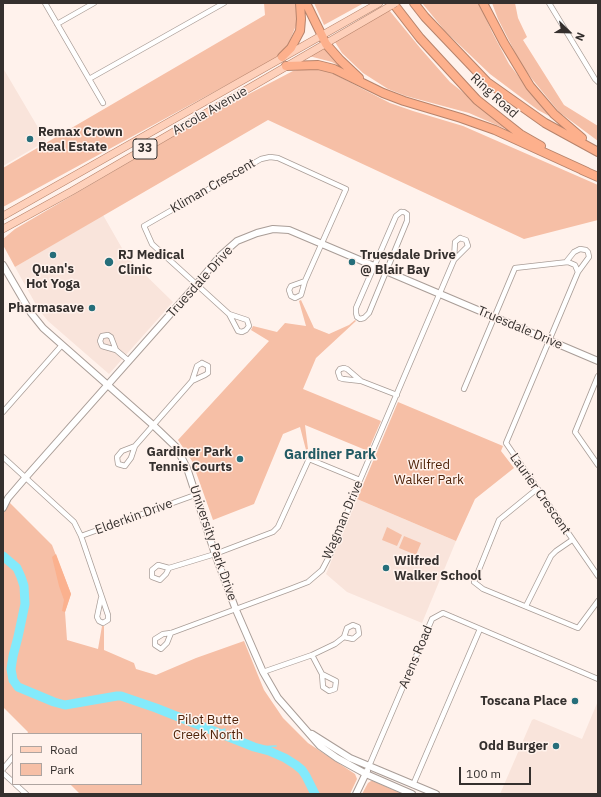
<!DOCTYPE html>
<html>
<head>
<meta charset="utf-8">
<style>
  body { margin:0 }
  #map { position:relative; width:601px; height:797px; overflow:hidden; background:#fff2ec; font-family:"IBM Plex Sans",sans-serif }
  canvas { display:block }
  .frame { position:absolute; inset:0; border:4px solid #35302e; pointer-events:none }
  .legend { position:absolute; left:12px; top:733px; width:130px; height:52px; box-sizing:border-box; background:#fff2ec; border:1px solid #aea4a0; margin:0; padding:5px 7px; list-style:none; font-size:12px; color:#35302e }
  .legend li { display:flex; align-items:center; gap:8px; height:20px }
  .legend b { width:20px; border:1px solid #aea4a0 }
  .north { position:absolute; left:549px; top:12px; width:40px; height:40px; -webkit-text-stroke:3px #fff2ec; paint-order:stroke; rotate:113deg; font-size:11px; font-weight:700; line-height:16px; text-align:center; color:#35302e }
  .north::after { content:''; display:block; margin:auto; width:14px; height:18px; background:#35302e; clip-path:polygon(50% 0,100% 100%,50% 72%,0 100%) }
  .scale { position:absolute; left:459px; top:767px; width:72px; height:18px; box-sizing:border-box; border:2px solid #35302e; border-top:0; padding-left:5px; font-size:12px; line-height:14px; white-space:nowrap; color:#35302e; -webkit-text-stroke:3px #fff2ec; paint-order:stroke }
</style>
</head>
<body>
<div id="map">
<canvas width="601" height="797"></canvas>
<div class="frame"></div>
<ul class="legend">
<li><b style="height:5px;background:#fed0ba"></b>Road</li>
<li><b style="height:11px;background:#f6bfa6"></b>Park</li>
</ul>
<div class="north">N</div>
<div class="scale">100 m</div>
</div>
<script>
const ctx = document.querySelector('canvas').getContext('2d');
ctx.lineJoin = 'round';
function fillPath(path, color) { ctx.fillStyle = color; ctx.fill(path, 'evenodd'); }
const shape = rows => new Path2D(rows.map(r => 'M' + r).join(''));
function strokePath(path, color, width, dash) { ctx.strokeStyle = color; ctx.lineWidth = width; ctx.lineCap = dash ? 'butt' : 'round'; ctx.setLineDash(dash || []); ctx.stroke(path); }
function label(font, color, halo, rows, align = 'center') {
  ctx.font = font + ' "IBM Plex Sans",sans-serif'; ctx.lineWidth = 3; ctx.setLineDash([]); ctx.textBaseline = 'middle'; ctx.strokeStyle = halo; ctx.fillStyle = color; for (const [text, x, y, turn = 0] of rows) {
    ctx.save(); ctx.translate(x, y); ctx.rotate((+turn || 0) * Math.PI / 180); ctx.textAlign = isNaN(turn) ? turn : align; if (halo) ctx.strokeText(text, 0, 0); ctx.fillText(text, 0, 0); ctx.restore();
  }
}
fillPath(shape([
  [3,68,46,141,3,166],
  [103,215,127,257,173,302,109,374,48,321,39,310,15,267],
  [357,499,456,541,422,623,347,592,326,574],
  [598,701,598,794,500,794,532,720,534,719,582,739]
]), '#f9e4db');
fillPath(shape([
  [264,3,297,3,297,23,288,45,276,58,3,207,3,168,265,15],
  [314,3,364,3,324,25],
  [422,3,479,3,492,32,509,64,549,116,538,110,490,74,445,31],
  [492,3,515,3,518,18,527,37,523,40,564,105,598,126,598,141,559,112,532,79,521,64,498,19],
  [389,10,421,49,450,82,509,129,508,130,469,113,406,96,388,89,363,73,342,53,335,42],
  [327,46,346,70,332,62,309,56],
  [307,68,324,69,390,103,413,111,463,126,598,185,598,220,524,239,268,120,15,267,3,245,3,239,15,229,220,109,293,71],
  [301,300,314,328,329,334,349,325,355,320,356,321,316,358,303,389,381,421,368,451,305,425,308,449,306,450,300,427,283,434,254,504,213,520,192,461,178,440,269,341,251,330,253,326,277,332,285,323,306,326,299,301],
  [398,402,503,446,501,451,514,468,475,499,456,541,357,499],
  [3,496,52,545,71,594,65,612,67,640,98,649,102,626,104,626,104,650,134,663,136,669,156,675,196,658,244,641,264,690,283,718,308,743,355,774,357,779,350,794,80,794,70,784,141,784,141,734,27,734,28,732,3,707],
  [387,527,402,535,397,546,382,540],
  [404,536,421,543,416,555,399,548],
  [371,781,373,781,403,794,362,794,368,783]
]), '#f6bfa6');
fillPath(shape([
  [56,554,71,594,65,612,62,611,64,600,59,586,52,557]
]), '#fbb18e');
strokePath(shape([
  [10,682,13,678],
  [206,728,207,731],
  [217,732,225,729],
  [254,747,276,746]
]), '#83eafb', 1.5);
strokePath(shape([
  [3,556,17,568,21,577,24,586,25,604,18,637,13,656,11,669,13,680,18,687,54,702,65,705,117,696,121,696,156,708,254,747,269,751,285,758,296,765,302,770,306,776,315,794]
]), '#83eafb', 9);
const street = shape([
  [45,3,103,103],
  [549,3,595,79,598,82],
  [57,24,94,3],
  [89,79,224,3],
  [401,212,404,212,407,214,407,221,369,313,364,318,360,319,357,317,356,313,356,308,396,216,401,212],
  [460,238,466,240,468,246,454,260,455,242,460,238],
  [566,262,574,252,580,249,586,250,588,252,589,257,578,272],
  [305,281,301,295,295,298,291,296,289,290,291,286,305,281],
  [229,314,152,244,144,226,261,159,270,157,278,158,346,189,305,281],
  [229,314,247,320,249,326,246,330,242,332,238,331,229,314],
  [116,350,102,346,100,341,102,336,108,335,111,337,116,350,129,361],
  [202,363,208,366,208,373,205,375,192,381,197,366,202,363],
  [344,368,347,369,361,381,343,379,340,378,338,372,340,369,344,368],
  [598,376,575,432,598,465],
  [361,381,397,395],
  [464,389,515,268,568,262,575,265,578,272,506,443,598,576],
  [3,412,62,345],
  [135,446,122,451,117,457,118,464,125,466,131,458,135,446,192,381],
  [3,457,74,522,81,536,195,495],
  [537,489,499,520,474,582,483,589,578,628,598,601],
  [81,536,108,615,108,620,103,623,99,621,97,617,101,598],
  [169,568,166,574,160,580,152,577,152,570,158,565,169,568,215,554,273,532,278,527,309,459,360,480],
  [526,606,551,556,556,551,572,540],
  [171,633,167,643,161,649,155,645,155,639,163,634,171,633,290,589,308,582,322,570,331,553,360,480,454,260],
  [312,655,322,674,323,687,329,691,335,689,336,681,322,674],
  [263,672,312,655,335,644,344,637,347,628,353,625,358,627,359,634,353,639,344,637],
  [369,766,432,619,443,613,598,679],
  [3,769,13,757],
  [3,773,13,782],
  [15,784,26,794],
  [413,785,480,629]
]);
const secondary = shape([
  [3,265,31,313,43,328,153,425,176,447,187,468,215,554,236,610,263,672,278,698,320,746,337,758,366,774,412,794],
  [3,508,8,498,26,477,197,284,220,256,237,241,257,233,273,229,289,230,598,361],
  [312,734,350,758,436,794],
  [356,794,367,771]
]);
const primary = shape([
  [3,216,379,3],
  [3,229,72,191,392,5]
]);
const highway = shape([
  [306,3,326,44,340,60,359,78],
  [414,3,425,17,487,82,545,123,598,152],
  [483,3,504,43,530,86,554,114,582,138],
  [396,7,420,38,477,100,520,134,541,146],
  [282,57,291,48,300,31,301,19,300,3],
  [286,66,318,65,334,69,383,93,404,101,461,118,495,130,587,172],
  [582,170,598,177]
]);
strokePath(street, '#a99d97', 6);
strokePath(secondary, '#a99d97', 8);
strokePath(primary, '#b7836b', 8);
strokePath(highway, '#b7836b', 10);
strokePath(street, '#fff', 4.5);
strokePath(secondary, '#fff', 6);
strokePath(primary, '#fed0ba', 7);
strokePath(highway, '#fdb08c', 8);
const primaryBridge = shape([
  [392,5,395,3]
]);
strokePath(primaryBridge, '#b7836b', 8, []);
strokePath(primaryBridge, '#fed0ba', 7);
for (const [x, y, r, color] of [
  [30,139,4,"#266e7a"],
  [53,255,4,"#266e7a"],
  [109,262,5,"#266e7a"],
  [352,262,4,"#266e7a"],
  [92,308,4,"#266e7a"],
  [240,459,4,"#266e7a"],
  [386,568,4,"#266e7a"],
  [575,701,4,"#266e7a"],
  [556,746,4,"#266e7a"]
]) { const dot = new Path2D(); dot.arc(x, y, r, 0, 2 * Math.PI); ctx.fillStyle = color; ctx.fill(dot); strokePath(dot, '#fff2ec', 1.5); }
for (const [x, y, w] of [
  [145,149,24]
]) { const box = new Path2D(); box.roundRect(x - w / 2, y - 10, w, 20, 3); ctx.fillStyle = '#fff2ec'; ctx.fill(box); strokePath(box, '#35302e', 1); }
label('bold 12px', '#35302e', null, [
  ["33",145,149]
]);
label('13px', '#35302e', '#fff2ec', [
  ["Ring Road",494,96,42],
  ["Arcola Avenue",210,111,-30],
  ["Kliman Crescent",213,186,-30],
  ["Truesdale Drive",200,282,-48],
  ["Truesdale Drive",520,328,23],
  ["Laurier Crescent",540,494,55],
  ["Elderkin Drive",134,517,-20],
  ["Wagman Drive",343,520,-67],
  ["University Park Drive",213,543,71],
  ["Arens Road",416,657,-67]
]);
label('bold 13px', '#35302e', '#fff2ec', [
  ["Remax Crown",38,132],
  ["Real Estate",38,147],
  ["RJ Medical",118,255],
  ["Clinic",118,270],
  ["Truesdale Drive",360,255],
  ["@ Blair Bay",360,270],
  ["Quan's",53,269,"center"],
  ["Hot Yoga",53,284,"center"],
  ["Pharmasave",84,308,"right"],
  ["Gardiner Park",232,452,"right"],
  ["Tennis Courts",232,467,"right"],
  ["Wilfred",394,561],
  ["Walker School",394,576],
  ["Toscana Place",567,701,"right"],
  ["Odd Burger",548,746,"right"]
], 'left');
label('13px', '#502309', '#fff2ec', [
  ["Wilfred",429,465],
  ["Walker Park",429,480],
  ["Pilot Butte",208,720],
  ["Creek North",208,735]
]);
label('bold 14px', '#235b64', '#fff2ec', [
  ["Gardiner Park",330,455]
]);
</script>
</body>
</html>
